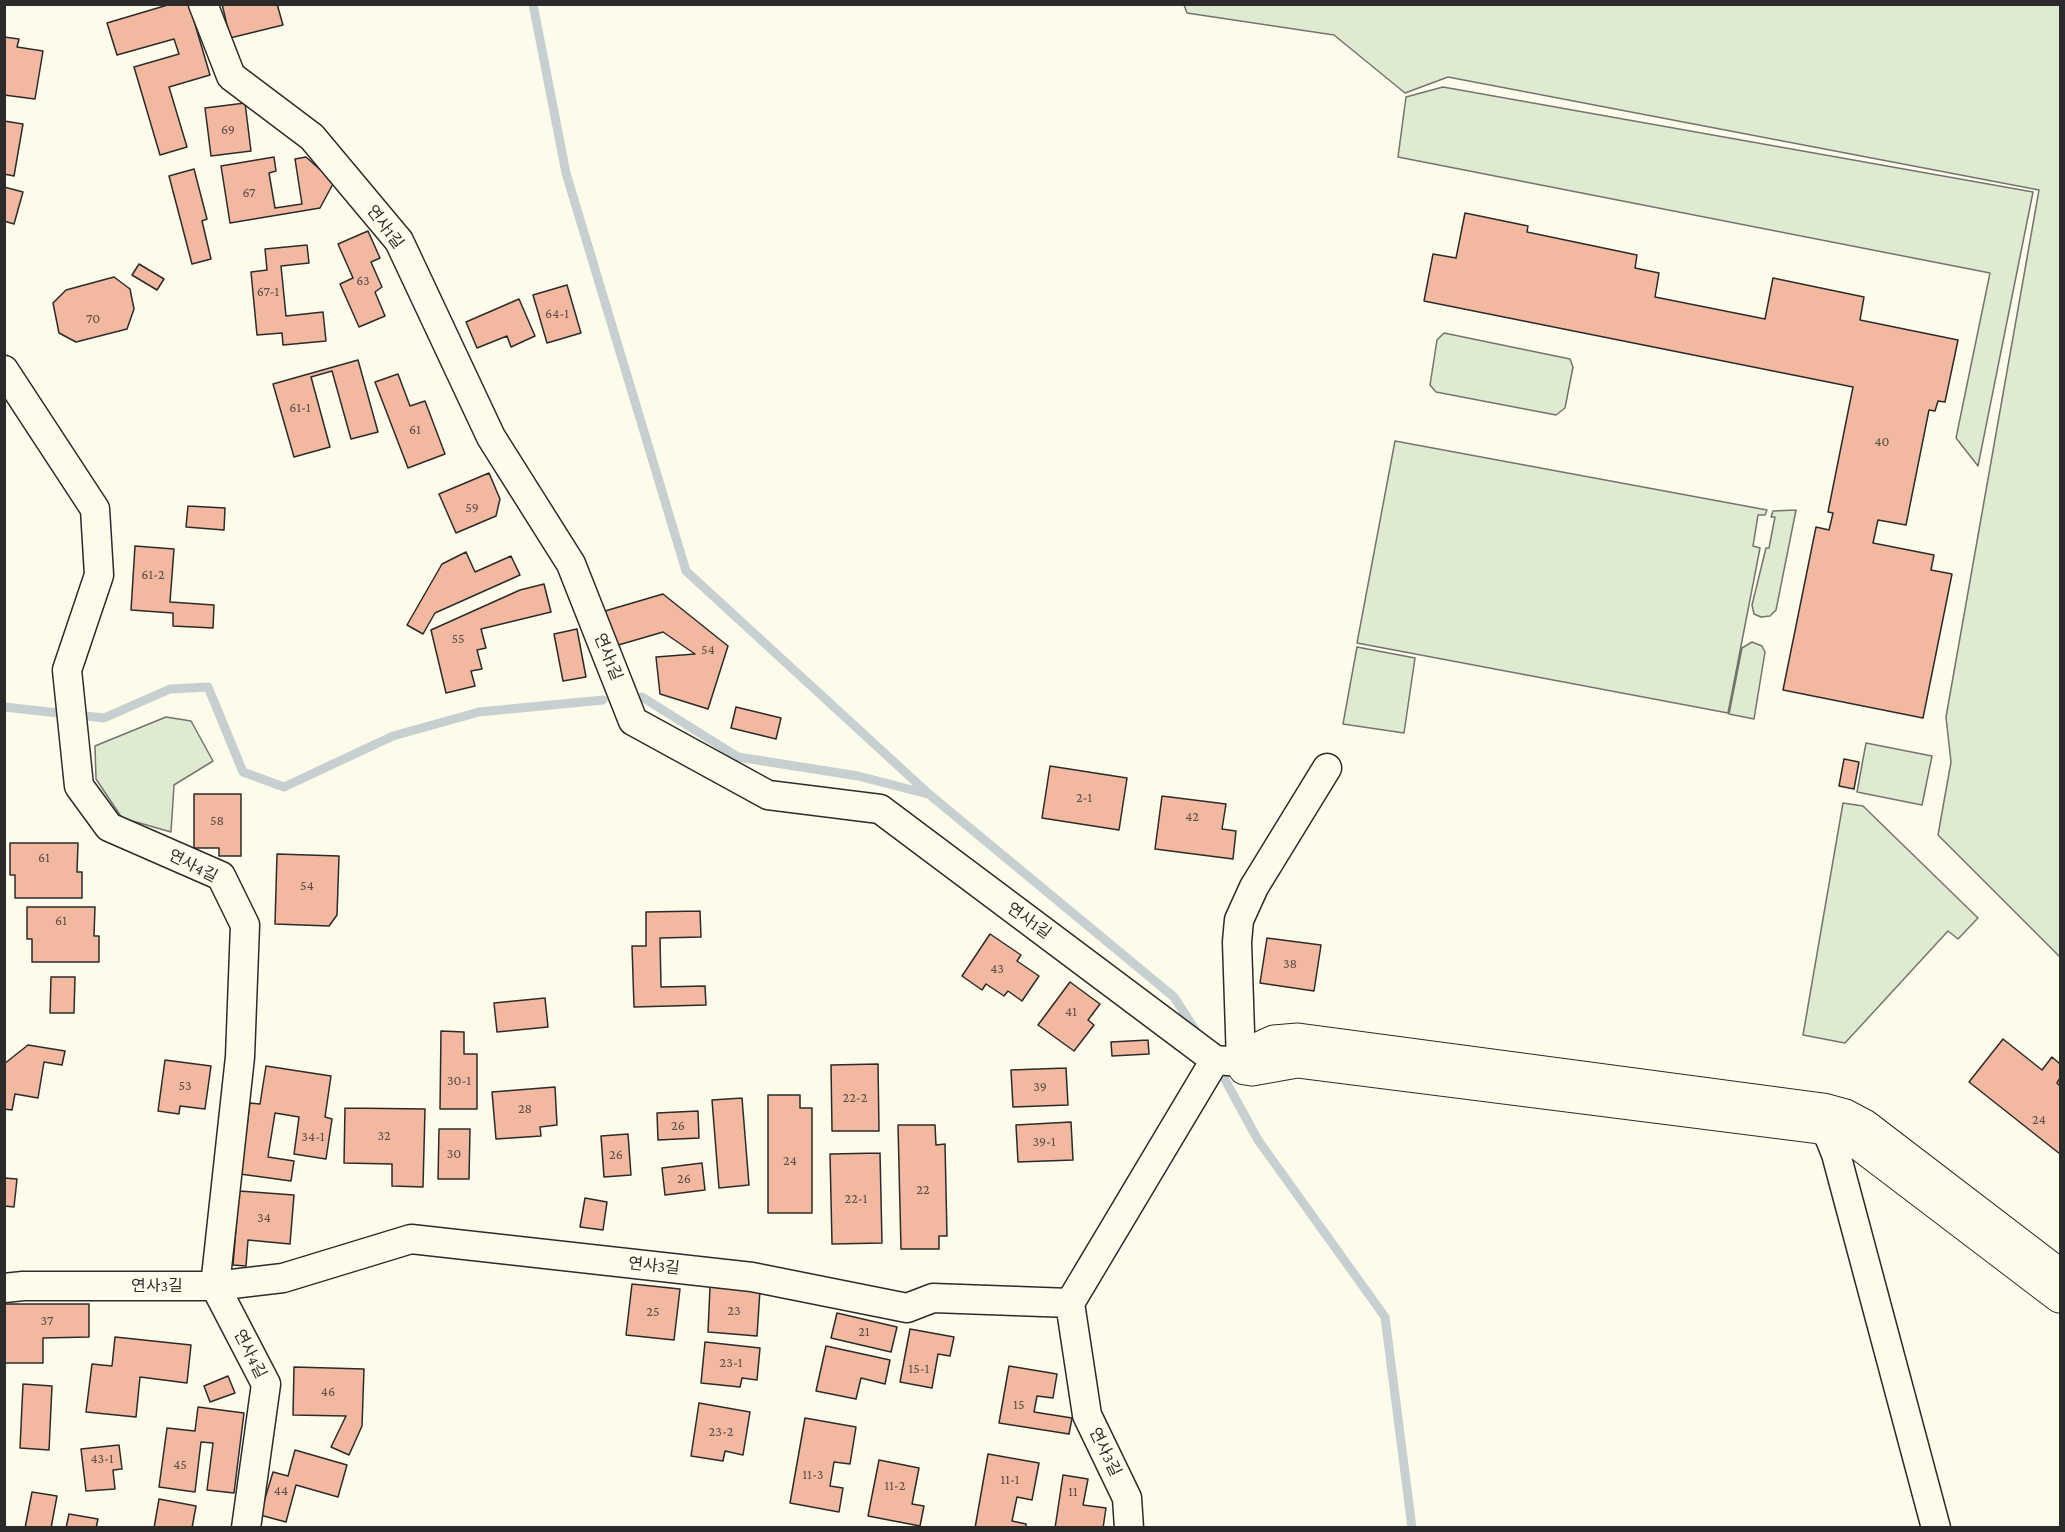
<!DOCTYPE html>
<html>
<head>
<meta charset="utf-8">
<style>
  body { margin:0 }
  #map { position:relative; width:2065px; height:1532px; overflow:hidden; background:#fdfbea; font-family:"Crimson Pro",serif }
  canvas { display:block }
  .frame { position:absolute; inset:0; border:6px solid #2b2b2b; pointer-events:none }
</style>
</head>
<body>
<div id="map">
<canvas width="2065" height="1532"></canvas>
<div class="frame"></div>
</div>
<script>
const ctx = document.querySelector('canvas').getContext('2d');
ctx.lineJoin = 'round';
function fillPath(path, color) { ctx.fillStyle = color; ctx.fill(path, 'evenodd'); }
const shape = rows => new Path2D(rows.map(r => 'M' + r).join(''));
function strokePath(path, color, width, dash) { ctx.strokeStyle = color; ctx.lineWidth = width; ctx.lineCap = dash ? 'butt' : 'round'; ctx.setLineDash(dash || []); ctx.stroke(path); }
function label(font, color, halo, rows, align = 'center') {
  ctx.font = font + ' "Crimson Pro","Noto Sans KR",serif'; ctx.lineWidth = 4.5; ctx.setLineDash([]); ctx.textBaseline = 'middle'; ctx.strokeStyle = halo; ctx.fillStyle = color; for (const [text, x, y, turn = 0] of rows) {
    ctx.save(); ctx.translate(x, y); ctx.rotate((+turn || 0) * Math.PI / 180); ctx.textAlign = isNaN(turn) ? turn : align; if (halo) ctx.strokeText(text, 0, 0); ctx.fillText(text, 0, 0); ctx.restore();
  }
}
const green = shape([
  [1184,5,2060,5,2060,957,1938,835,1951,762,1946,717,2039,190,1448,77,1405,93,1334,35,1187,13,1184,5],
  [1443,87,2033,192,1978,466,1956,438,1990,273,1398,157,1406,97,1443,87],
  [1444,333,1570,359,1573,367,1565,408,1556,415,1436,392,1430,385,1437,340,1444,333],
  [1395,441,1767,510,1765,515,1758,515,1753,546,1760,548,1728,713,1357,643,1395,441],
  [1796,510,1776,610,1770,616,1761,617,1754,614,1752,605,1766,548,1769,548,1775,517,1771,517,1773,511,1796,510],
  [1752,642,1762,646,1765,652,1754,719,1729,714,1742,648,1752,642],
  [1357,647,1415,658,1404,733,1343,724,1357,647],
  [166,717,191,721,213,761,174,785,171,832,122,818,96,779,95,746,166,717],
  [1866,743,1932,756,1922,805,1857,792,1866,743],
  [1843,803,1863,806,1978,918,1958,939,1948,931,1845,1043,1803,1035,1843,803]
]);
fillPath(green, '#deebd1');
strokePath(green, '#74746e', 1.5);
strokePath(shape([
  [533,4,566,173,686,571,930,795,1174,997,1199,1036],
  [642,697,738,757,858,776,928,794],
  [4,707,104,718,170,689,208,687,243,772,284,787,393,736,479,712,603,700],
  [1217,1065,1258,1140,1385,1317,1412,1528]
]), '#c7d0d0', 9);
const building = shape([
  [171,4,189,4,210,75,169,87,187,147,160,155,134,67,179,54,174,39,117,55,107,23,171,4],
  [222,4,277,4,283,25,230,38,222,4],
  [4,37,19,39,17,47,43,51,35,99,4,95,4,37],
  [245,103,251,151,211,156,205,108,245,103],
  [4,121,23,124,14,176,4,174,4,121],
  [274,157,276,171,269,173,275,208,302,204,295,159,306,157,334,182,320,208,230,223,221,166,274,157],
  [194,169,207,219,202,221,211,259,192,264,169,176,194,169],
  [4,187,23,192,14,224,4,221,4,187],
  [1465,213,1528,226,1527,232,1637,255,1635,268,1659,273,1655,297,1765,319,1773,278,1864,297,1860,320,1958,340,1945,402,1938,401,1935,411,1929,410,1906,525,1878,520,1873,543,1934,555,1931,570,1952,574,1923,718,1783,690,1816,527,1829,530,1833,513,1828,512,1853,387,1424,301,1433,254,1456,258,1465,213],
  [368,231,380,258,371,262,382,287,375,292,385,316,359,327,340,284,353,278,338,244,368,231],
  [307,245,309,263,281,266,286,316,323,312,326,341,283,345,282,333,257,335,251,272,267,270,265,249,307,245],
  [139,264,164,279,157,290,132,275,139,264],
  [114,277,130,289,134,309,127,329,76,342,59,333,53,303,66,290,114,277],
  [567,285,581,333,547,343,533,295,567,285],
  [519,299,535,336,511,347,507,336,477,348,466,322,519,299],
  [358,360,378,432,351,439,332,371,311,377,330,447,294,457,273,384,358,360],
  [398,374,410,406,425,401,445,454,408,468,375,382,398,374],
  [489,473,500,499,496,516,456,533,439,494,489,473],
  [188,506,225,508,224,530,186,527,188,506],
  [135,546,174,549,170,602,214,605,213,628,173,626,173,613,131,610,135,546],
  [466,552,475,572,511,556,520,575,435,613,423,634,407,625,442,564,466,552],
  [544,584,551,612,481,629,486,648,477,650,482,669,471,671,475,686,446,693,431,630,520,590,544,584],
  [663,594,728,646,708,709,660,694,656,657,695,654,663,632,615,646,605,611,663,594],
  [577,629,586,677,563,681,554,634,577,629],
  [736,707,781,718,776,739,731,728,736,707],
  [1844,759,1859,762,1854,789,1839,786,1844,759],
  [1050,766,1127,778,1119,830,1042,818,1050,766],
  [194,794,241,794,241,856,219,856,219,848,194,848,194,794],
  [1162,796,1226,804,1222,829,1236,831,1233,859,1155,849,1162,796],
  [10,843,78,843,77,872,82,872,82,898,15,898,15,875,10,875,10,843],
  [277,854,339,856,337,915,329,926,275,924,277,854],
  [27,907,95,907,94,936,99,936,99,962,32,962,32,939,27,939,27,907],
  [700,911,701,937,660,938,661,987,705,986,706,1005,634,1007,632,946,646,946,646,912,700,911],
  [990,934,1021,955,1017,961,1039,976,1022,1001,1008,991,1004,996,986,984,982,990,962,976,990,934],
  [1267,938,1321,945,1314,991,1260,983,1267,938],
  [51,977,75,977,74,1013,50,1013,51,977],
  [1070,982,1100,1004,1088,1020,1094,1025,1074,1051,1038,1025,1070,982],
  [545,998,548,1027,497,1032,494,1003,545,998],
  [441,1031,464,1032,464,1054,477,1054,477,1109,440,1109,441,1031],
  [2003,1039,2042,1070,2052,1057,2060,1064,2060,1078,2057,1083,2060,1086,2060,1154,1969,1082,2003,1039],
  [1148,1040,1149,1054,1112,1056,1111,1042,1148,1040],
  [28,1045,65,1051,62,1065,44,1062,38,1098,15,1094,12,1110,4,1109,4,1064,28,1045],
  [165,1060,211,1066,205,1109,180,1106,179,1114,158,1111,165,1060],
  [878,1064,879,1131,832,1131,831,1065,878,1064],
  [266,1066,331,1076,325,1117,332,1119,326,1159,294,1154,299,1117,275,1113,268,1157,294,1161,291,1181,240,1174,250,1103,260,1104,266,1066],
  [1066,1068,1068,1105,1013,1107,1011,1070,1066,1068],
  [555,1087,557,1125,540,1127,541,1136,496,1139,492,1092,555,1087],
  [768,1095,800,1095,800,1108,812,1108,812,1213,768,1213,768,1095],
  [742,1098,749,1185,719,1188,712,1100,742,1098],
  [345,1108,425,1109,423,1187,392,1186,392,1164,344,1163,345,1108],
  [698,1111,699,1138,658,1140,657,1113,698,1111],
  [1071,1122,1073,1160,1018,1162,1016,1125,1071,1122],
  [898,1125,935,1125,936,1145,945,1144,947,1236,939,1236,939,1249,901,1249,898,1125],
  [439,1129,470,1129,469,1179,438,1179,439,1129],
  [628,1134,631,1175,604,1177,601,1136,628,1134],
  [880,1153,882,1243,832,1244,830,1154,880,1153],
  [702,1163,705,1190,665,1195,662,1168,702,1163],
  [4,1178,17,1179,14,1207,4,1206,4,1178],
  [239,1191,294,1195,290,1244,248,1240,246,1266,233,1265,239,1191],
  [585,1198,607,1202,603,1230,580,1227,585,1198],
  [632,1284,680,1289,674,1340,626,1335,632,1284],
  [710,1287,760,1290,757,1336,708,1332,710,1287],
  [4,1304,89,1304,89,1337,43,1338,43,1363,4,1363,4,1304],
  [837,1313,897,1327,891,1352,831,1338,837,1313],
  [910,1329,954,1337,950,1356,938,1354,932,1388,900,1382,910,1329],
  [115,1337,191,1345,187,1383,140,1377,136,1417,86,1412,92,1364,112,1366,115,1337],
  [705,1342,760,1348,757,1380,742,1378,740,1387,701,1383,705,1342],
  [826,1346,890,1360,885,1384,861,1378,856,1399,816,1391,826,1346],
  [1009,1366,1057,1374,1053,1398,1037,1396,1034,1412,1072,1418,1069,1434,999,1423,1009,1366],
  [294,1367,364,1369,362,1426,349,1455,331,1447,346,1416,293,1415,294,1367],
  [228,1376,235,1393,210,1402,204,1386,228,1376],
  [23,1384,52,1386,49,1450,20,1448,23,1384],
  [699,1403,750,1412,743,1455,725,1451,723,1461,691,1456,699,1403],
  [198,1407,244,1413,234,1493,207,1490,213,1443,201,1442,195,1492,159,1487,167,1428,195,1431,198,1407],
  [805,1418,856,1427,850,1464,834,1462,830,1486,843,1488,839,1512,790,1503,805,1418],
  [119,1445,122,1469,113,1470,115,1489,86,1491,81,1449,119,1445],
  [295,1450,347,1465,338,1497,296,1485,286,1522,260,1515,273,1472,288,1476,295,1450],
  [988,1454,1039,1463,1032,1500,1017,1497,1012,1521,1026,1524,1026,1528,975,1528,988,1454],
  [879,1460,919,1468,912,1504,924,1506,920,1526,868,1516,879,1460],
  [1063,1475,1088,1479,1083,1505,1106,1508,1103,1528,1055,1528,1063,1475],
  [32,1492,57,1496,51,1528,25,1528,32,1492],
  [159,1499,196,1506,192,1528,154,1528,159,1499],
  [69,1514,98,1519,96,1528,66,1528,69,1514]
]);
fillPath(building, '#f2b8a0');
strokePath(building, '#2b2b2b', 1.5);
const minor = shape([
  [203,4,231,76,312,137,399,241,491,437,571,564,633,721,768,795,880,809,1215,1060,1241,1062,1237,942,1239,920,1254,887,1327,768],
  [4,370,95,509,99,575,67,670,79,786,109,827,221,876,245,925,240,1057,215,1286,266,1384,246,1528],
  [1820,1114,1836,1154,1936,1528],
  [4,1288,23,1286,215,1286,283,1278,411,1239,752,1277,907,1308,933,1298,1070,1303,1087,1415,1127,1498,1129,1528],
  [1070,1303,1215,1060]
]);
const tertiary = shape([
  [2060,1276,1864,1126,1845,1116,1823,1110,1298,1040,1274,1042,1250,1053,1241,1062,1245,1068,1252,1069,1297,1061,1819,1127,1855,1140,2060,1296]
]);
strokePath(minor, '#2b2b2b', 31);
strokePath(tertiary, '#2b2b2b', 35);
strokePath(minor, '#fdfbea', 28);
strokePath(tertiary, '#fdfbea', 33);
label('14px', '#5d4e48', null, [
  ["69",228,130],
  ["67",249,193],
  ["63",363,281],
  ["67-1",268,292],
  ["64-1",557,314],
  ["70",93,319],
  ["61-1",300,408],
  ["61",415,430],
  ["40",1882,442],
  ["59",472,508],
  ["61-2",153,575],
  ["55",458,639],
  ["54",708,650],
  ["2-1",1084,798],
  ["42",1192,817],
  ["58",217,821],
  ["61",44,858],
  ["54",307,886],
  ["61",61,921],
  ["38",1290,964],
  ["43",997,969],
  ["41",1071,1012],
  ["30-1",459,1081],
  ["53",185,1086],
  ["39",1040,1087],
  ["22-2",855,1098],
  ["28",525,1109],
  ["24",2039,1120],
  ["26",678,1126],
  ["32",384,1136],
  ["34-1",313,1137],
  ["39-1",1044,1142],
  ["30",454,1154],
  ["26",616,1155],
  ["24",790,1161],
  ["26",684,1179],
  ["22",923,1190],
  ["22-1",856,1199],
  ["34",264,1218],
  ["23",734,1311],
  ["25",653,1312],
  ["37",47,1321],
  ["21",864,1332],
  ["23-1",731,1363],
  ["15-1",919,1369],
  ["46",328,1392],
  ["15",1019,1405],
  ["23-2",721,1432],
  ["43-1",102,1459],
  ["45",180,1465],
  ["11-3",813,1475],
  ["11-1",1010,1480],
  ["11-2",895,1486],
  ["44",281,1491],
  ["11",1073,1492]
]);
label('16px', '#2b2b2b', '#fdfbea', [
  ["연사1길",385,227,53],
  ["연사1길",608,657,68],
  ["연사4길",193,866,27],
  ["연사1길",1029,921,36],
  ["연사3길",654,1266,6],
  ["연사3길",157,1286],
  ["연사4길",250,1354,63],
  ["연사3길",1105,1452,64]
]);
</script>
</body>
</html>
